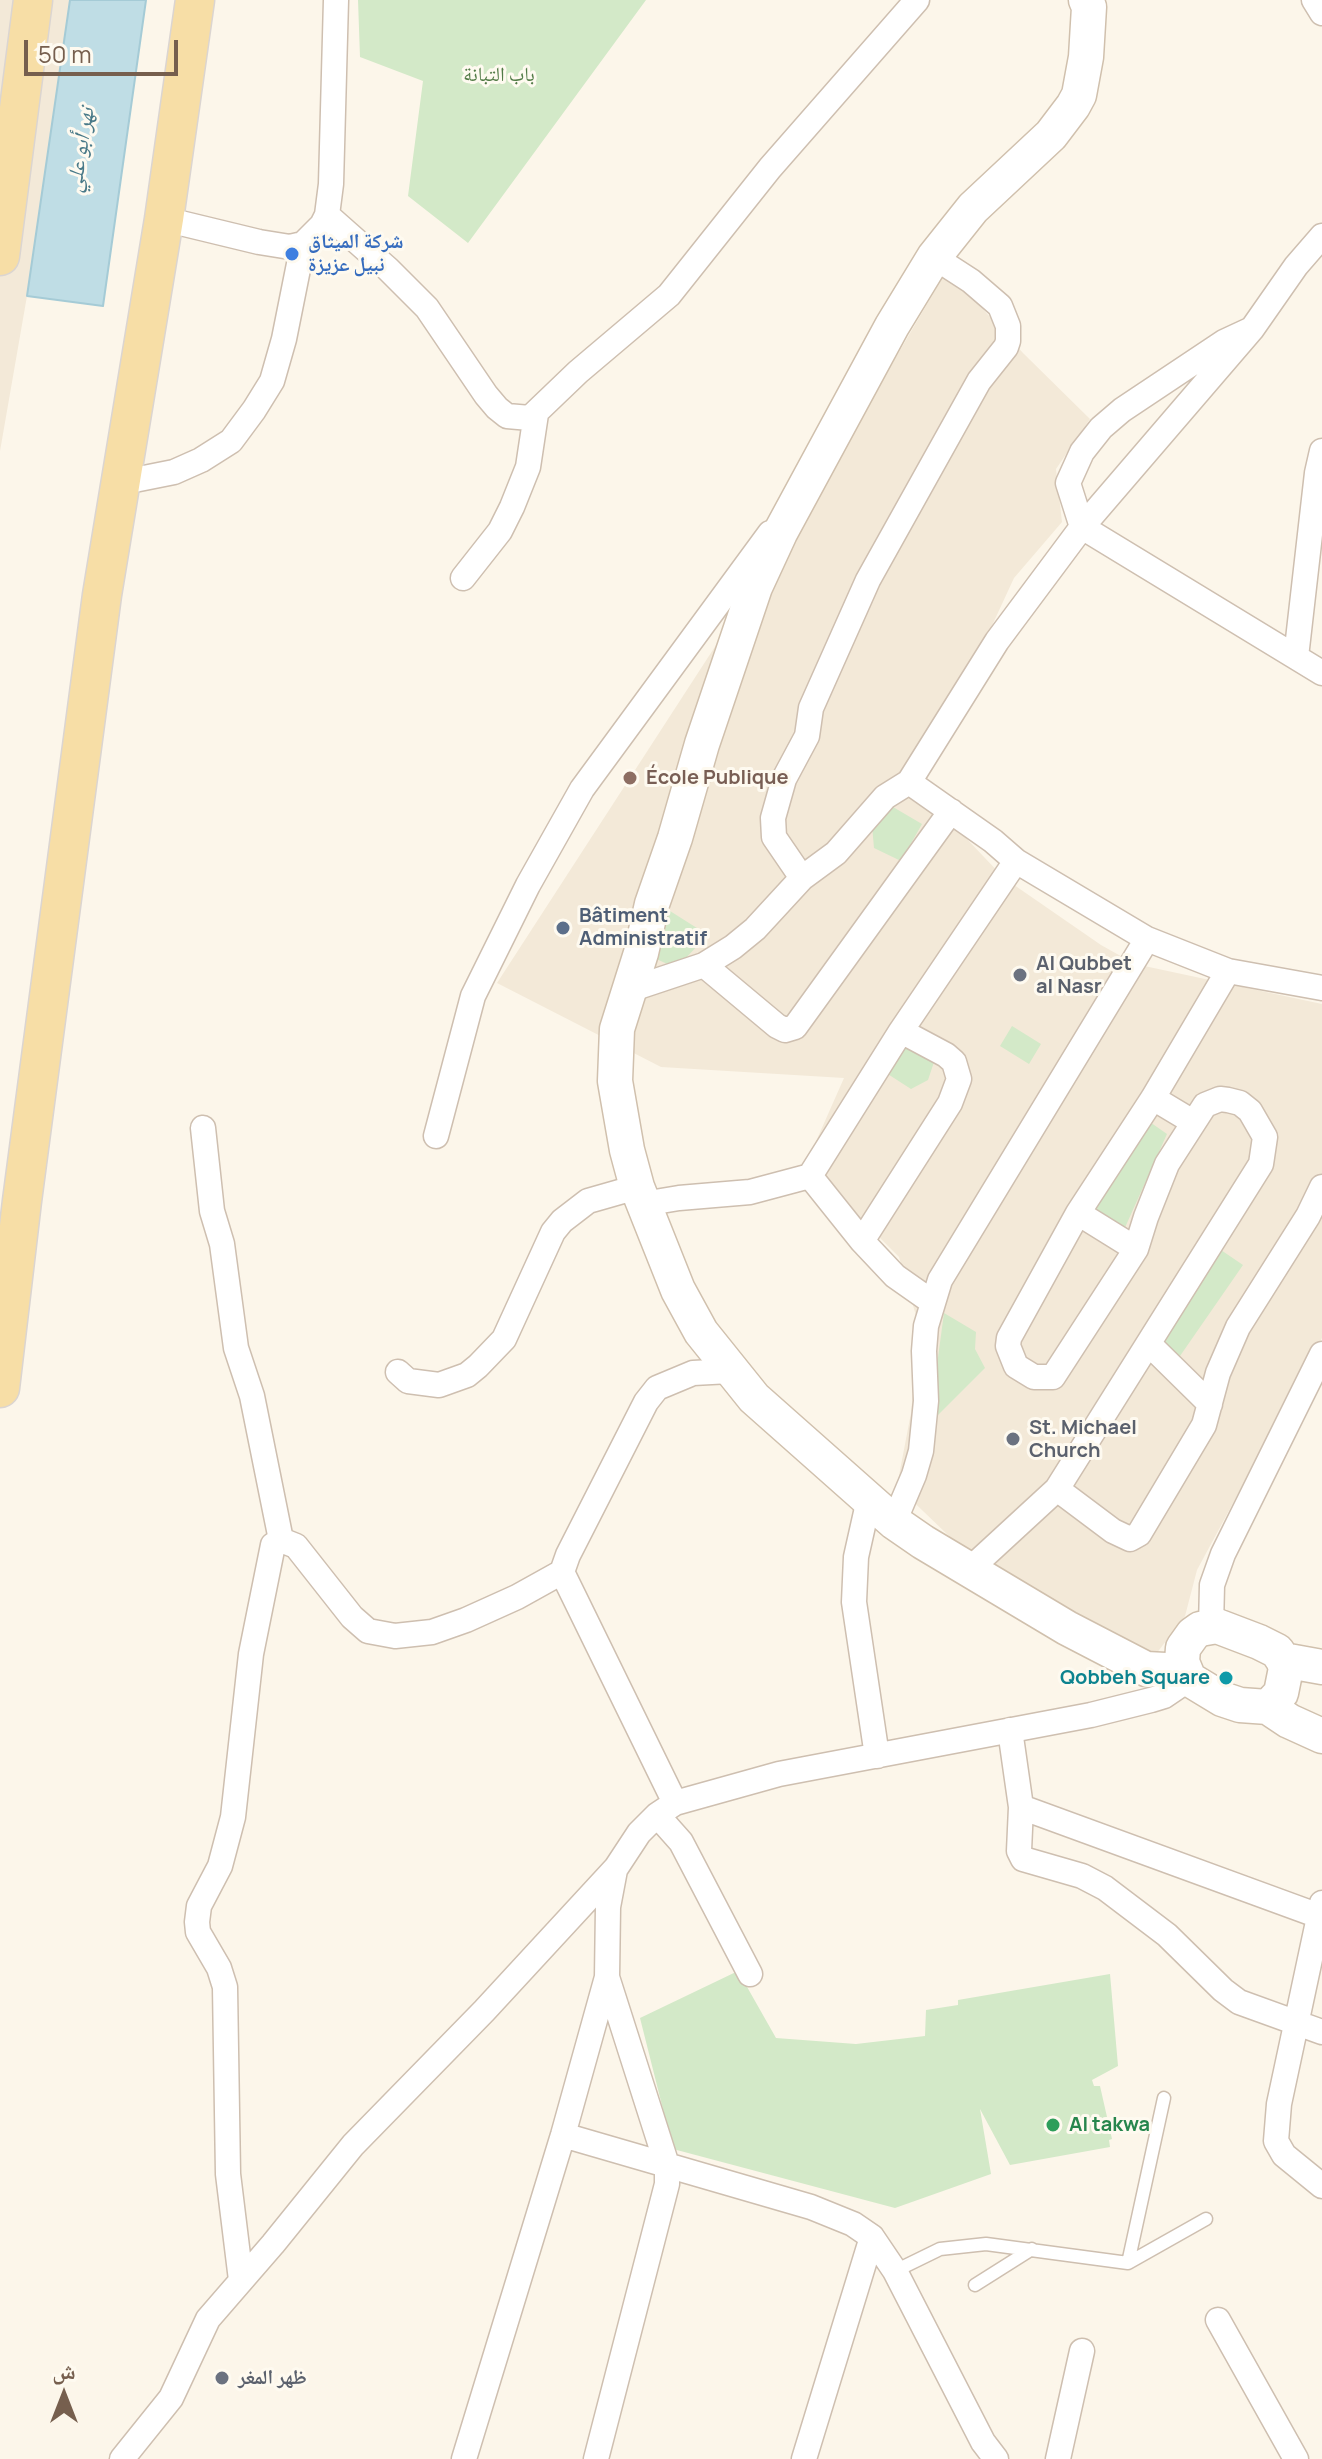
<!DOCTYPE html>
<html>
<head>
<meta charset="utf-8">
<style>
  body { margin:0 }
  #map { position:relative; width:1322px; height:2459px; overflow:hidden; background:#fcf6ea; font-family:Manrope,"Noto Naskh Arabic",sans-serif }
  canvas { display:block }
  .north { position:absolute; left:24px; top:2355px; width:80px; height:80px; -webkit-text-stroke:6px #fefaf0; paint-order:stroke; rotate:0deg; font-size:22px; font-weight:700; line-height:32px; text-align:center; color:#765f4e }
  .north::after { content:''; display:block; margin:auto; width:28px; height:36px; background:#765f4e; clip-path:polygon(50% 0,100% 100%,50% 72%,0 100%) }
  .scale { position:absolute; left:24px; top:40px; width:154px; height:36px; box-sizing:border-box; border:4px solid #765f4e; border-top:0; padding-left:10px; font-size:24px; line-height:28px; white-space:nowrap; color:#765f4e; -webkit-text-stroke:6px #fefaf0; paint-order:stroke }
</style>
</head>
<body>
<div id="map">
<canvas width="1322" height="2459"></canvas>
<div class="north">ش</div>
<div class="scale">50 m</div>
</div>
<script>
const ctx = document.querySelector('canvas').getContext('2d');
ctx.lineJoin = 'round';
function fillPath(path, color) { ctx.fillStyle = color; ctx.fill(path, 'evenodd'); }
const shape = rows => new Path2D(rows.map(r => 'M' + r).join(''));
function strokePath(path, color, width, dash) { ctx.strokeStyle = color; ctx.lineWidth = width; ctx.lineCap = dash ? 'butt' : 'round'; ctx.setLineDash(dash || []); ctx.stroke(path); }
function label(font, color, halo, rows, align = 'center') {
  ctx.font = font + ' Manrope,"Noto Naskh Arabic",sans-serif'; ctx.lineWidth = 6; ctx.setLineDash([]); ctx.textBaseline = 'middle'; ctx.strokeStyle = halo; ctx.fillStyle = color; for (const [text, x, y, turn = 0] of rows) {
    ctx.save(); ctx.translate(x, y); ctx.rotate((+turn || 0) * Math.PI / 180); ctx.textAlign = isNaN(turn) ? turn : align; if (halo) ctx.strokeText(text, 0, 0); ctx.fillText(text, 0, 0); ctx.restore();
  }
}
fillPath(shape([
  [0,0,70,0,27,296,0,451],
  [947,270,1023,353,1090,419,1056,469,1062,522,1014,578,916,790,944,815,1004,878,1101,945,1135,964,1322,1004,1322,1338,1197,1570,1185,1616,1153,1658,966,1564,949,1536,897,1486,911,1413,919,1326,899,1257,806,1164,844,1078,661,1067,497,983,834,463]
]), '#f3e9d8');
fillPath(shape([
  [358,0,646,0,468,243,408,196,423,81,360,57],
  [893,807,922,824,901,861,874,848,872,825],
  [670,911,708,935,676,968,652,957],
  [1012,1026,1041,1044,1029,1064,1000,1046],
  [902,1036,936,1056,928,1080,911,1089,880,1069],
  [1144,1118,1167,1134,1123,1232,1085,1209],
  [1218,1248,1243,1265,1180,1356,1158,1342],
  [944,1313,976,1332,975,1349,985,1368,929,1424],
  [738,1971,776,2038,856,2044,925,2036,926,2010,958,2005,958,2000,1110,1974,1118,2066,1092,2080,1094,2086,1100,2086,1112,2139,1109,2140,1110,2147,1010,2165,980,2109,991,2174,895,2208,673,2149,640,2018]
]), '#d3e9c8');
const water = shape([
  [70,0,146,0,103,306,27,296,70,0]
]);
fillPath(water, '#bfdde5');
strokePath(water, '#a5cbd6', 2);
const lane = shape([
  [1128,2263,1164,2098],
  [895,2271,940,2249,986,2244,1128,2263,1206,2219],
  [975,2285,1032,2249]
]);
const street = shape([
  [1314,0,1322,13],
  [327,215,388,269,427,308,486,395,497,408,507,416,530,418,578,372,669,295,770,168,917,0],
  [164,219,259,242,290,247,303,244,322,225,327,215,331,184,336,0],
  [1322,236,1296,266,1252,329,1082,527,1322,673],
  [119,483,174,472,201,460,231,441,254,410,272,381,284,339,303,244],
  [463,578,500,531,512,507,528,467,536,414],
  [1296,657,1317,473,1322,451],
  [909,782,993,841,1016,861,1147,939,1228,971,1322,988],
  [802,878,774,837,773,818,784,779,807,736,811,708,868,580,979,381,1006,347,1008,341,1008,326,1000,306,971,281,934,257],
  [704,965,777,1026,785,1030,795,1027,951,811],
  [1228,971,1153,1098,1078,1213,1009,1338,1008,1346,1016,1366,1034,1377,1053,1377,1136,1249,1146,1217,1167,1164,1205,1105,1220,1099,1228,1100,1240,1103,1250,1111,1265,1137,1261,1164,1057,1489,1113,1531,1130,1539,1139,1534,1204,1425,1218,1373,1238,1327,1308,1216,1322,1187],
  [629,990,704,965,733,947,755,929,802,878,836,853,885,797,909,782,997,641,1082,527,1068,483,1082,452,1101,428,1122,410,1224,342,1252,329],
  [1153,1098,1193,1122],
  [203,1128,212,1211,222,1244,236,1348,252,1396,281,1540],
  [436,1136,473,996,528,885,582,789,770,533],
  [810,1176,901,1031,1016,861],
  [643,1204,679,1198,750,1192,810,1176,862,1241,895,1276,932,1302],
  [1078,1213,1136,1249],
  [862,1241,950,1103,959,1079,954,1062,946,1055,901,1031],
  [1149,1344,1210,1404],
  [398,1372,408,1381,439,1385,467,1375,478,1366,504,1339,553,1232,562,1221,588,1201,637,1187],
  [869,1499,856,1557,854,1602,877,1756],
  [894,1522,914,1475,921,1451,926,1401,924,1351,926,1326,940,1280,1147,939],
  [969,1570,1057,1489],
  [1211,1627,1212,1585,1223,1554,1322,1354],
  [1010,1730,1021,1807,1322,1917],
  [675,1803,562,1572,568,1555,646,1402,657,1388,693,1373,730,1371],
  [1021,1807,1019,1851,1023,1859,1082,1876,1105,1888,1167,1935,1223,1990,1239,2002,1322,2032],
  [657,1815,681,1842,750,1974],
  [1322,1903,1279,2104,1276,2141,1284,2155,1322,2186],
  [563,2135,811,2207,853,2224,872,2237,895,2271,983,2442,996,2459],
  [241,2280,228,2174,225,1987,219,1968,198,1932,197,1922,199,1906,220,1866,233,1817,251,1654,273,1545,281,1540,296,1546,352,1617,368,1631,395,1636,432,1632,466,1620,517,1597,562,1572],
  [1218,2320,1296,2459],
  [122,2459,171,2398,208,2319,273,2244,353,2145,484,2011,616,1868,639,1833,657,1815,675,1803,779,1774,1091,1715,1151,1700,1164,1696,1189,1679],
  [464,2459,563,2135,607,1977,608,1907,615,1870],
  [596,2459,667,2184,667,2165,607,1977],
  [804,2459,872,2237],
  [1058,2459,1082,2351]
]);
const secondary = shape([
  [1086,0,1089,7,1086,57,1079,95,1073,106,1051,135,973,208,934,257,892,326,780,533,755,587,702,744,675,838,652,904,641,953,617,1029,615,1081,627,1150,637,1187,678,1290,701,1332,754,1398,894,1522,923,1542,1067,1628,1146,1669,1185,1671],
  [1217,1626,1259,1642,1277,1651,1283,1660,1286,1668,1281,1693,1268,1707,1240,1705,1222,1699,1189,1679,1182,1662,1183,1648,1193,1634,1200,1629,1217,1626],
  [1283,1660,1322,1667],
  [1268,1707,1289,1721,1322,1736]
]);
const primary = shape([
  [0,256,33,0],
  [0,1388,22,1201,102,595,164,219,195,0]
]);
strokePath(lane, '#cebfb0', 15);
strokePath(street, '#cebfb0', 27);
strokePath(secondary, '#d0c0ad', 37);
strokePath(primary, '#dbd5d1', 41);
strokePath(lane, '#fff', 12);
strokePath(street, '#fff', 24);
strokePath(secondary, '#fff', 34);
strokePath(primary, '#f7dea6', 38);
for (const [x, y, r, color] of [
  [292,254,8,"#3f7fe0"],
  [630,778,8,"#8d6e63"],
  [563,928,8,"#5c6f8a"],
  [1020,975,8,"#6b7280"],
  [1013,1439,8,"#6b7280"],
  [1226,1678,8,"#0f9aa8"],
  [1053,2125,8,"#2e9e5b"],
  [222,2378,8,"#6b7280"]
]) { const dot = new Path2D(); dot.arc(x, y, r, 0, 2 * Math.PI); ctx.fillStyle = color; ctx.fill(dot); strokePath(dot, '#fefaf0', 3); }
label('20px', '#527b46', '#fefaf0', [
  ["باب التبانة",499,75]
]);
label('bold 20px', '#366cbe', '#fefaf0', [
  ["شركة الميثاق",308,242],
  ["نبيل عزيزة",308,265]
], 'left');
label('bold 20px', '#785e54', '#fefaf0', [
  ["École Publique",646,778]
], 'left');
label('bold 20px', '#4e5e75', '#fefaf0', [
  ["Bâtiment",579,916],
  ["Administratif",579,939]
], 'left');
label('bold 20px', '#5b616d', '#fefaf0', [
  ["Al Qubbet",1036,964],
  ["al Nasr",1036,987],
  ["St. Michael",1029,1428],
  ["Church",1029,1451],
  ["ظهر المغر",238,2378]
], 'left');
label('bold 20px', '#0d838f', '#fefaf0', [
  ["Qobbeh Square",1210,1678]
], 'right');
label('bold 20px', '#27864d', '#fefaf0', [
  ["Al takwa",1069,2125]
], 'left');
label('italic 22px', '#487988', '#fefaf0', [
  ["نهر أبو علي",81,150,-81]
]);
</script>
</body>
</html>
